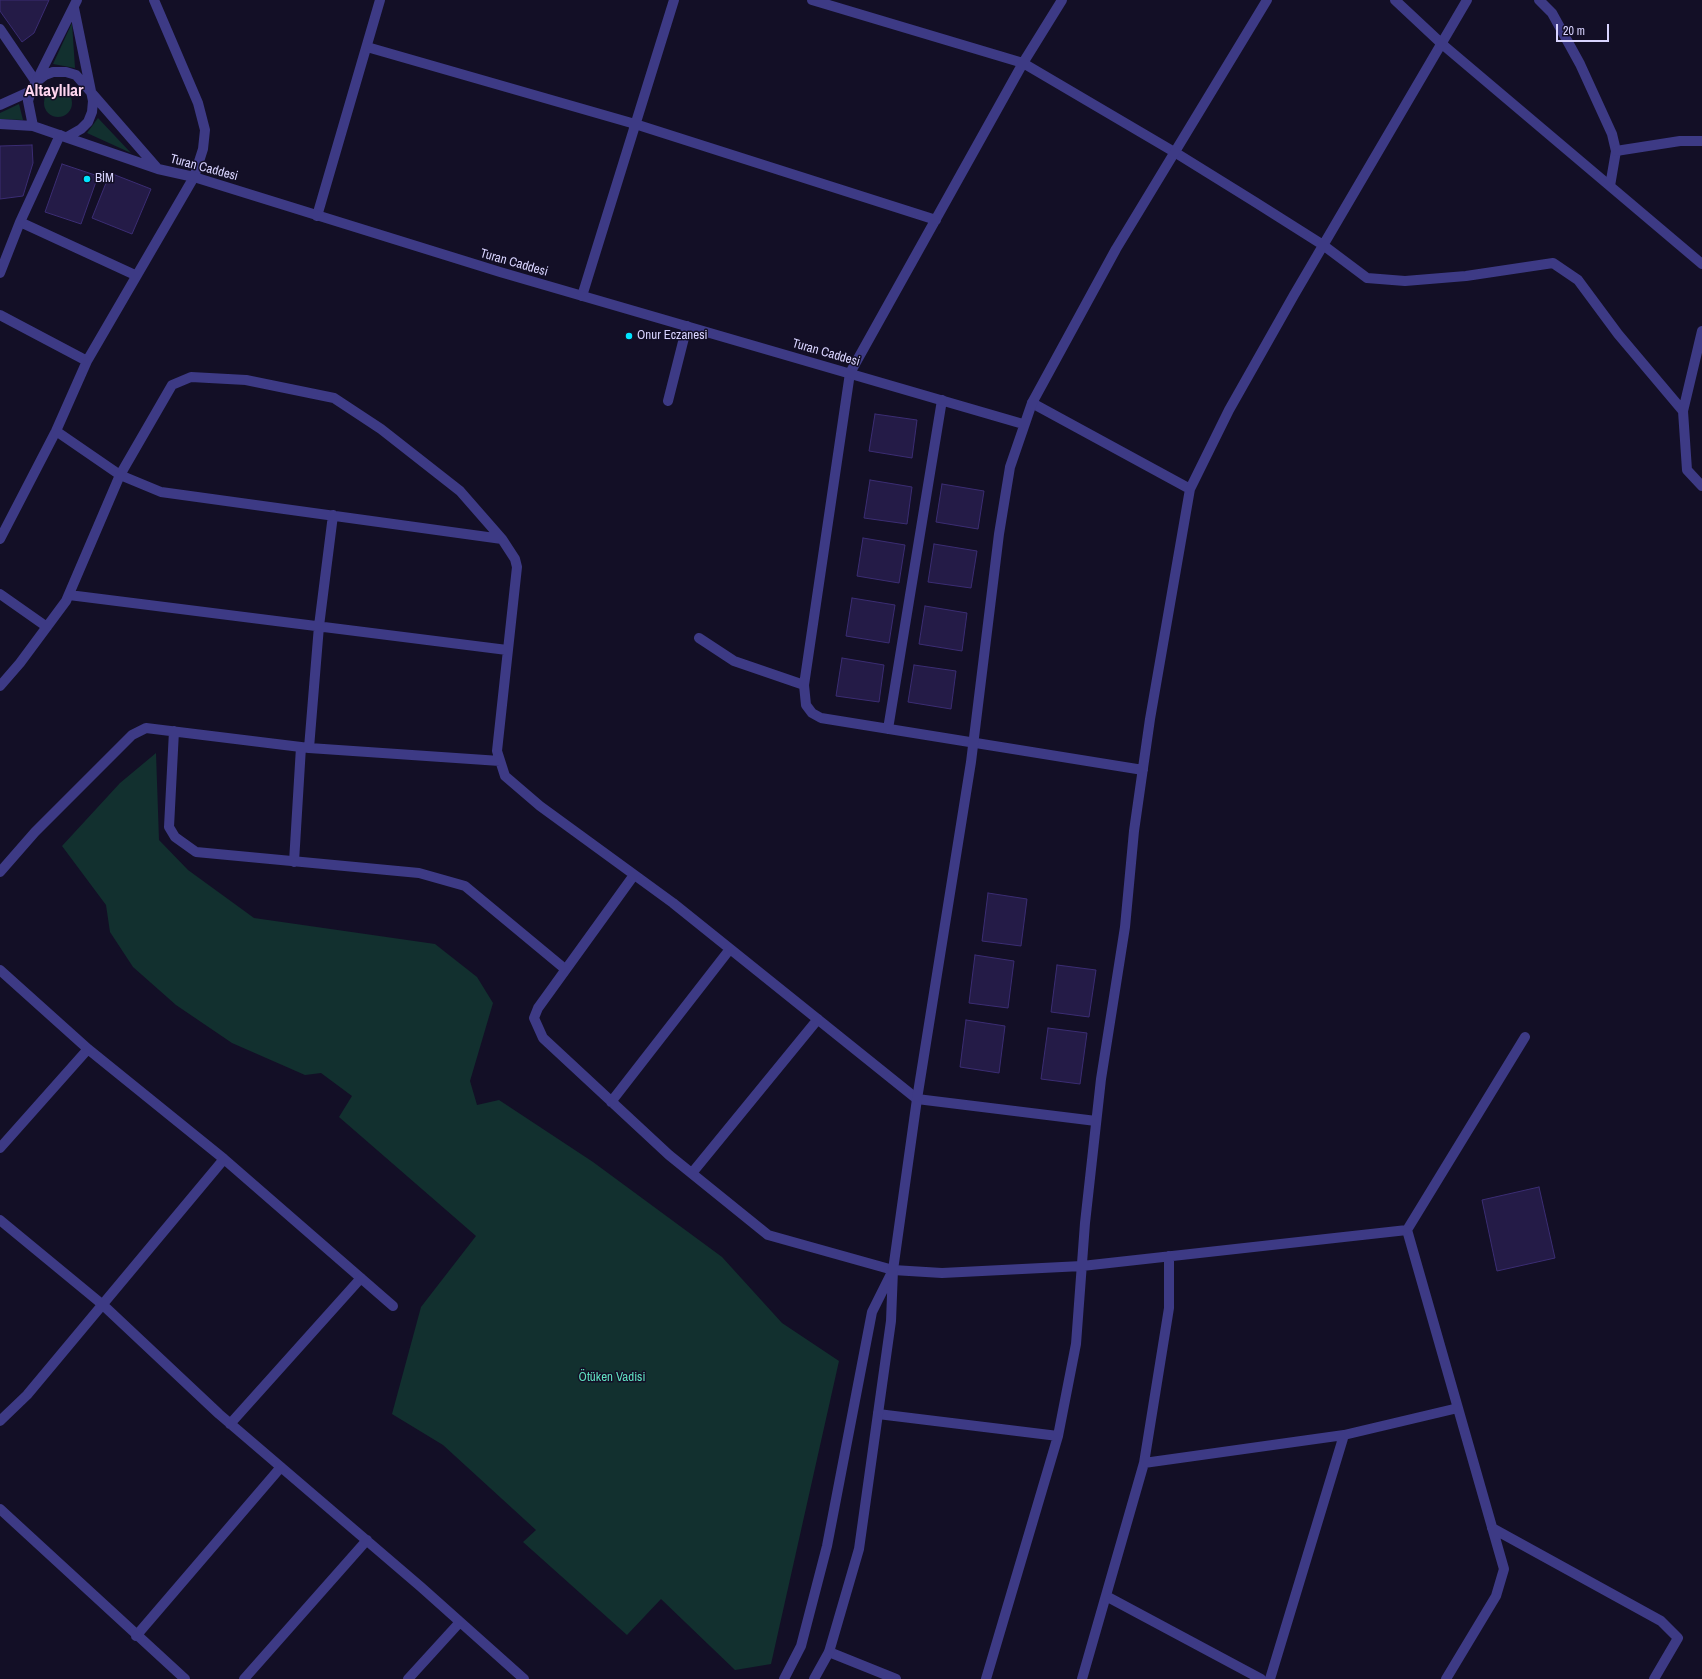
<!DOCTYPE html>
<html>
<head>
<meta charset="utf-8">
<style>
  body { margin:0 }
  #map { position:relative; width:1702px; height:1679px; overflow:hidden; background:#130f26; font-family:"Archivo Narrow",sans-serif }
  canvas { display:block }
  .scale { position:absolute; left:1556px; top:24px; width:53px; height:18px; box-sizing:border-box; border:2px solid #d9d4ff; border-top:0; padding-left:5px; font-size:12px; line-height:14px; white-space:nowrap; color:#d9d4ff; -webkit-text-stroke:3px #130f26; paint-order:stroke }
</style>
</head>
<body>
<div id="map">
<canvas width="1702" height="1679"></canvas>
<div class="scale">20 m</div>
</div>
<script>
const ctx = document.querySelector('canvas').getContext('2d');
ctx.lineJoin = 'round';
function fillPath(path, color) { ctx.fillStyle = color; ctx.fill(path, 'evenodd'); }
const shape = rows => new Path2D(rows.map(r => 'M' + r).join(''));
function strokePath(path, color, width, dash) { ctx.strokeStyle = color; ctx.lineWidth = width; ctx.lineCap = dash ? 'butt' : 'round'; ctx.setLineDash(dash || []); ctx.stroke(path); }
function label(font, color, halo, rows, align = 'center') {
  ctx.font = font + ' "Archivo Narrow",sans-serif'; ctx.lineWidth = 3; ctx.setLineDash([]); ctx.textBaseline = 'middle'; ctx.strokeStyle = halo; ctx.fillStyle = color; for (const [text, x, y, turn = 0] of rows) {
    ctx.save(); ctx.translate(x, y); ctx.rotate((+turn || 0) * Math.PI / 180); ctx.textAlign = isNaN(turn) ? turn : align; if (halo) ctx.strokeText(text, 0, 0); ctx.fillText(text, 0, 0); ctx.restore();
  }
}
fillPath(shape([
  [72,23,75,68,53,64],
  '44 103a14 14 0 1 1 28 0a14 14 0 1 1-28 0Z',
  [19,104,23,120,0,119,0,113],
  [98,118,131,153,87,133],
  [156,753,159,840,188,870,254,918,435,944,477,977,493,1003,470,1081,477,1105,499,1100,593,1162,722,1257,782,1323,839,1361,771,1664,735,1670,661,1599,627,1635,523,1542,536,1530,443,1445,392,1414,421,1307,476,1236,339,1117,352,1096,321,1073,305,1075,232,1043,176,1005,133,967,110,932,106,905,62,846,120,783]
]), '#12302f');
const building = shape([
  [0,0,49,0,34,33,22,42,0,11,0,0],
  [32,145,33,163,23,196,0,199,0,146,32,145],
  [62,164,98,176,81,224,45,212,62,164],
  [110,173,151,189,132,234,92,218,110,173],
  [875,414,917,420,912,458,869,451,875,414],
  [870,480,912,487,907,524,864,518,870,480],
  [942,484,984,491,978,529,936,522,942,484],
  [863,538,905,545,899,583,857,576,863,538],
  [934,544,977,551,971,588,928,582,934,544],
  [852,598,895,605,889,643,846,636,852,598],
  [925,606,967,613,962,651,919,644,925,606],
  [842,658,884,665,879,702,836,696,842,658],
  [914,665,956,671,951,709,908,702,914,665],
  [988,893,1027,899,1021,946,982,941,988,893],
  [975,955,1014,961,1008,1008,969,1003,975,955],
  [1057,965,1096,970,1089,1017,1051,1012,1057,965],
  [966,1020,1005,1026,999,1073,960,1067,966,1020],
  [1048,1028,1087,1033,1080,1084,1041,1079,1048,1028],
  [1539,1187,1555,1258,1497,1271,1482,1200,1539,1187]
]);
fillPath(building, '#241b47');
strokePath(building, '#3b2d73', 1);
strokePath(shape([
  [812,0,1023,63,1176,153,1255,202,1323,245,1367,278,1405,281,1466,276,1553,263,1578,280,1618,334,1683,411],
  [1062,0,1023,63,850,373,804,685,806,705,812,713,821,718,1143,770],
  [1395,0,1442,44,1702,264],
  [1539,0,1552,13,1580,64,1612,134,1616,151,1610,186],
  [0,29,36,82],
  [367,47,635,124,936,220],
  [60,135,20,222,135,275],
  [317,216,380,0],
  [0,273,20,222],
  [582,296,674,0],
  [0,315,87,361],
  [1702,331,1683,411,1687,470,1702,486],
  [668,401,687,326],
  [1032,403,1190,489],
  [56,431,120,475,161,492,502,539],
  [0,539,56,431,87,361,194,177,203,149,205,130,198,103,154,0],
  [0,594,47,627],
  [69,595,507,650],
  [699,638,734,661,804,685],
  [0,686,20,663,66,601,120,475,172,385,191,377,246,380,334,398,381,429,460,491,502,539,515,559,517,567,497,751,505,776,540,806,673,903,917,1099,1096,1121],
  [888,729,942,400],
  [174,731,169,827,175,837,196,852,419,873,465,886,565,969],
  [309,748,319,626,333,515],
  [294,862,301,747],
  [0,872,35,832,132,735,146,728,309,748,500,761],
  [634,875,538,1008,534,1018,543,1038,669,1155,768,1235,893,1270,942,1273,1082,1266,1407,1230,1525,1037],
  [0,970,88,1049,224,1159,393,1306],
  [611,1102,730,949],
  [0,1148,88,1049],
  [692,1173,818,1019],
  [0,1220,103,1305,219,1414,421,1587,524,1679],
  [1407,1230,1504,1569,1496,1596,1446,1679],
  [878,1414,1058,1436],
  [0,1421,27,1395,224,1159],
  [230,1424,361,1278],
  [1144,1463,1344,1435,1458,1408],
  [0,1509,185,1679],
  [1492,1528,1661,1621,1678,1638,1654,1679],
  [1106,1596,1261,1679],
  [136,1636,281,1467],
  [829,1652,896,1679],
  [244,1679,367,1540],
  [408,1679,460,1622],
  [986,1679,1058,1436,1076,1344,1085,1223,1101,1079,1125,927,1134,831,1150,719,1190,489,1229,410,1294,295,1467,0],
  [1082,1679,1144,1463,1169,1308,1169,1256],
  [1270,1679,1344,1435]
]), '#3d3a85', 10);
strokePath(shape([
  [37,80,77,0],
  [0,105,31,91],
  [0,124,33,126,158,169,194,177,500,272,1023,424],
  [33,126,28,101,31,91,36,82,45,75,53,72,66,72,76,75,158,169],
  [67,137,81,129,88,122,92,112,93,101,74,8],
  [1616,151,1680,141,1702,141],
  [784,1679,801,1646,827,1546,872,1312,891,1274],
  [814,1679,829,1652,859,1549,891,1321,893,1270,917,1099,971,762,999,534,1010,467,1032,403,1116,249,1267,0]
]), '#3d3a85', 10);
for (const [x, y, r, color] of [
  [87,179,4,"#00e5ff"],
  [629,336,4,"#00e5ff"]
]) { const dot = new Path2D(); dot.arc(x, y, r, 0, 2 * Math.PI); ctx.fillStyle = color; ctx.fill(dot); strokePath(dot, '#130f26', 1.5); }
label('13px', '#d9d4ff', '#130f26', [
  ["Turan Caddesi",204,168,15],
  ["Turan Caddesi",514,263,16],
  ["Turan Caddesi",826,353,16]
]);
label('13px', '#d9d4ff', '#130f26', [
  ["BİM",95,179],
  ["Onur Eczanesi",637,336]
], 'left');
label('13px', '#5fe0c0', '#130f26', [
  ["Ötüken Vadisi",612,1378]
]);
label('bold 17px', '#ffd6f0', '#130f26', [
  ["Altaylılar",54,91]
]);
</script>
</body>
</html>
